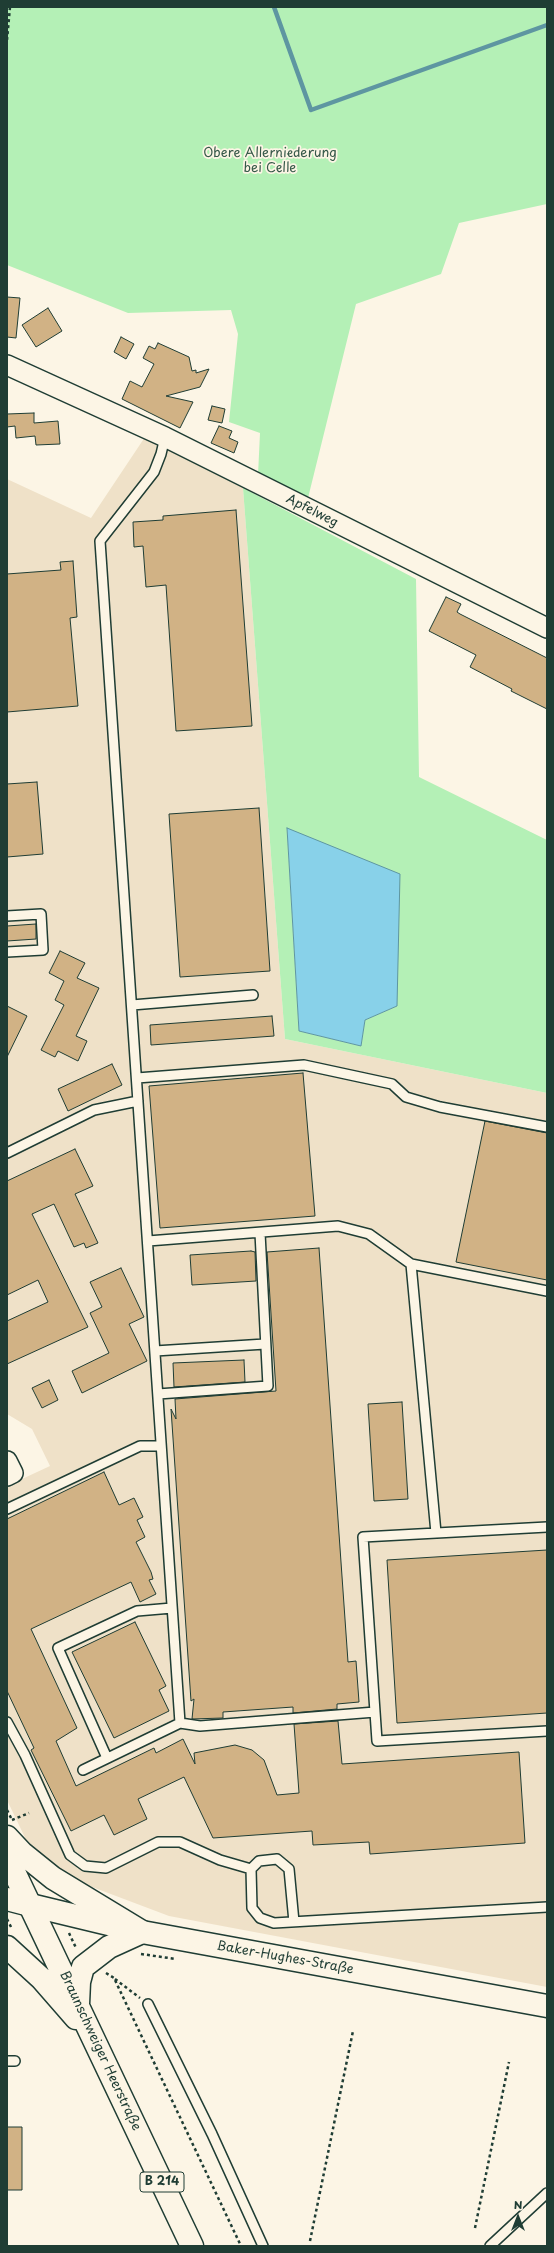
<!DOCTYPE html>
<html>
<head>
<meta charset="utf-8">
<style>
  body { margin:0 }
  #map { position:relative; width:554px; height:2253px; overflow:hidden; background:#fcf5e5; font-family:"Playpen Sans",sans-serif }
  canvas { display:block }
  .frame { position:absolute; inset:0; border:8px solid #1f3d34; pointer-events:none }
  .north { position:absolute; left:498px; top:2197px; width:40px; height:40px; -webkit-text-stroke:3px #fcf5e5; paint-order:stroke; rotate:0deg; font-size:11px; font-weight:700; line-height:16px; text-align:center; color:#1f3d34 }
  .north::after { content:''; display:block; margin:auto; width:14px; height:18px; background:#1f3d34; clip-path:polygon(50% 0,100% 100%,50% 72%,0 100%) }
</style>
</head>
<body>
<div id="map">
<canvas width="554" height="2253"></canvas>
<div class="frame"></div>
<div class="north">N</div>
</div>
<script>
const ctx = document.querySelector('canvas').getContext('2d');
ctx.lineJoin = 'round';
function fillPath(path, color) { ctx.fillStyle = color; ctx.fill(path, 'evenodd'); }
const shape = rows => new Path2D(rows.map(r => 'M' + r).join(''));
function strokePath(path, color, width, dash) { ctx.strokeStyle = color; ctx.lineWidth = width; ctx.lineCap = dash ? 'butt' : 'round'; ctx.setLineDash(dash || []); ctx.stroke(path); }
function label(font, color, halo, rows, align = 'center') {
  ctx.font = font + ' "Playpen Sans",sans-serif'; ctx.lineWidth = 3.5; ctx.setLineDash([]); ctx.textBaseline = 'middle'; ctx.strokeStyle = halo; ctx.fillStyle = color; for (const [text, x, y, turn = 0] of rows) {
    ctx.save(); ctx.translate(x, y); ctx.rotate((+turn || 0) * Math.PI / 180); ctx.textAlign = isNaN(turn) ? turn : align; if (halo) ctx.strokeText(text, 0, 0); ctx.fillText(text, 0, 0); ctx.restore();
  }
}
fillPath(shape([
  [145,437,243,488,285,1039,547,1093,547,1987,169,1916,79,1882,30,1848,7,1800,7,1486,50,1466,32,1429,7,1414,7,479,91,518]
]), '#efe1c8');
fillPath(shape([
  [7,7,547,7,547,204,459,223,441,274,356,304,308,498,258,475,260,433,229,422,238,334,231,310,128,313,7,265],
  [243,488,416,579,419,777,547,840,547,1093,285,1039],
  [287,828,397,1006,365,1020,361,1046,299,1031]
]), '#b4f0b6');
const water = shape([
  [287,828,400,874,397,1006,365,1020,361,1046,299,1031,287,828]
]);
fillPath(water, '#88d1e9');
strokePath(water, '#5e96a1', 1);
strokePath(shape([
  [274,7,311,110,547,25]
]), '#5e96a1', 4.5);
const building = shape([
  [7,297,20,298,16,338,7,337,7,297],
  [48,308,62,331,36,347,22,325,48,308],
  [121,337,134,344,126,359,114,352,121,337],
  [158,343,189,357,192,371,196,370,196,373,209,369,200,387,166,396,193,402,180,428,122,399,130,381,142,387,154,364,143,358,149,346,155,349,158,343],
  [212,406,225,409,222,423,208,420,212,406],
  [34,413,34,423,58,421,60,444,36,445,35,436,16,438,15,426,7,427,7,414,34,413],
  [219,426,232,431,229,438,238,442,234,453,211,443,219,426],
  [236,510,252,726,176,731,166,585,146,587,143,546,134,547,133,522,163,520,163,516,236,510],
  [73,561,77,617,70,618,78,706,7,712,7,574,61,570,60,562,73,561],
  [446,597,461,604,457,612,460,614,547,658,547,709,511,691,512,689,470,667,476,655,429,631,446,597],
  [37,782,43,854,7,857,7,784,37,782],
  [259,808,270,971,180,977,169,814,259,808],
  [36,924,36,939,7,941,7,926,36,924],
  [60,951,85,963,77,978,99,988,76,1036,87,1041,78,1061,58,1051,55,1057,41,1050,64,1005,55,1000,64,981,49,973,60,951],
  [7,1006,27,1016,7,1057,7,1006],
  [272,1016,274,1036,151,1045,150,1025,272,1016],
  [112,1064,122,1085,68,1111,58,1089,112,1064],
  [303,1073,315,1216,160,1228,149,1086,303,1073],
  [485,1121,547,1133,547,1280,456,1262,485,1121],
  [75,1149,93,1186,75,1194,98,1243,86,1248,84,1243,74,1247,54,1204,32,1214,88,1327,7,1364,7,1321,48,1302,38,1280,7,1295,7,1181,75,1149],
  [319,1248,348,1662,356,1661,359,1702,337,1704,337,1709,293,1713,293,1707,223,1712,223,1718,192,1719,194,1699,191,1701,171,1409,176,1419,175,1399,276,1391,267,1252,319,1248],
  [251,1251,255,1252,256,1281,192,1285,190,1255,251,1251],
  [121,1268,144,1317,129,1324,147,1361,82,1393,72,1371,109,1353,90,1313,102,1307,90,1282,121,1268],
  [244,1360,245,1382,174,1387,173,1363,244,1360],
  [49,1380,58,1400,42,1408,32,1388,49,1380],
  [402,1402,408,1499,374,1501,368,1404,402,1402],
  [104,1472,119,1505,134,1498,143,1517,137,1520,145,1537,136,1542,151,1572,153,1579,149,1580,156,1594,140,1602,131,1582,31,1629,77,1728,56,1741,76,1786,154,1748,156,1753,183,1739,195,1764,194,1753,235,1745,252,1750,264,1760,277,1795,299,1793,294,1724,338,1721,342,1764,519,1752,525,1843,370,1854,369,1842,313,1845,312,1831,213,1838,184,1777,138,1799,147,1819,114,1835,104,1815,71,1831,31,1750,34,1748,7,1691,7,1519,104,1472],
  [547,1550,547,1713,397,1723,387,1560,547,1550],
  [135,1622,166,1686,159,1690,169,1711,114,1738,72,1652,135,1622],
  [7,2127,22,2127,22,2190,7,2190,7,2127]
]);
fillPath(building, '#d1b285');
strokePath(building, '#1f3d34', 1);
const service = shape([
  [7,916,41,914,43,950,7,952],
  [132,1005,253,995],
  [137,1078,304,1065,392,1084,406,1097,440,1107,547,1127],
  [7,1153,94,1110,138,1101],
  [148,1241,338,1226,369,1234,411,1264,436,1533],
  [411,1264,547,1291],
  [155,1351,265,1344],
  [158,1394,268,1386,260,1233],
  [7,1509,140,1446,161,1446],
  [375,1712,363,1537,547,1527],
  [7,1722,25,1755,70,1855,85,1866,106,1868,158,1842,180,1842,220,1860,251,1869,252,1908,260,1918,274,1923,547,1907],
  [180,1723,200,1726,375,1712,377,1741,547,1731],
  [107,1758,58,1648,137,1611,172,1608],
  [83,1770,180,1723,100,541,154,472,161,454,165,437],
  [251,1869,259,1861,277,1859,289,1869,294,1922],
  [148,2004,212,2134,263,2246],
  [7,2061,15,2061],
  [490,2246,547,2193]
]);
const minor = shape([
  [7,365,165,437,547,628],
  [7,1461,13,1473,7,1476]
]);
const tertiary = shape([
  [30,1905,142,1932,547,2006]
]);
const secondary = shape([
  [7,1899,30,1905]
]);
const primary = shape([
  [7,1837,22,1853,53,1878,142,1932],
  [7,1857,192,2246],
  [7,1947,42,1979,76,2018],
  [78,2004,79,1982,83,1967,109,1947,142,1932]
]);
strokePath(service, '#1f3d34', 12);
strokePath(minor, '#1f3d34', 22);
strokePath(tertiary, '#1f3d34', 25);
strokePath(secondary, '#1f3d34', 25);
strokePath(primary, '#1f3d34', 25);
strokePath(shape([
  [7,40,10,7],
  [7,1810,12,1820],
  [12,1820,29,1813],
  [7,1919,12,1929],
  [69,1933,76,1948],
  [141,1954,176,1959],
  [106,1973,114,1978,241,2246],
  [115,1979,140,1998],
  [475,2228,509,2062],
  [310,2241,353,2031]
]), '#1f3d34', 2.5, [3, 3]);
strokePath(service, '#fcf5e5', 9);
strokePath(minor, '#fcf5e5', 19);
strokePath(tertiary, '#fcf5e5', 22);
strokePath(secondary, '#fcf5e5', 22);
strokePath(primary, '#fcf5e5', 22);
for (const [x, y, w] of [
  [162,2182,44]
]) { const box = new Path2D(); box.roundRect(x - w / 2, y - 10, w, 20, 3); ctx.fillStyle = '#fcf5e5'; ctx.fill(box); strokePath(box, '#1f3d34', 1); }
label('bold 12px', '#1f3d34', null, [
  ["B 214",162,2182]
]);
label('13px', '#355848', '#fcf5e5', [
  ["Obere Allerniederung",270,153],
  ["bei Celle",270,168]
]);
label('13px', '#1f3d34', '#fcf5e5', [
  ["Apfelweg",312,511,27],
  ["Baker-Hughes-Straße",285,1958,10],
  ["Braunschweiger Heerstraße",100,2051,65]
]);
</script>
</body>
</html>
